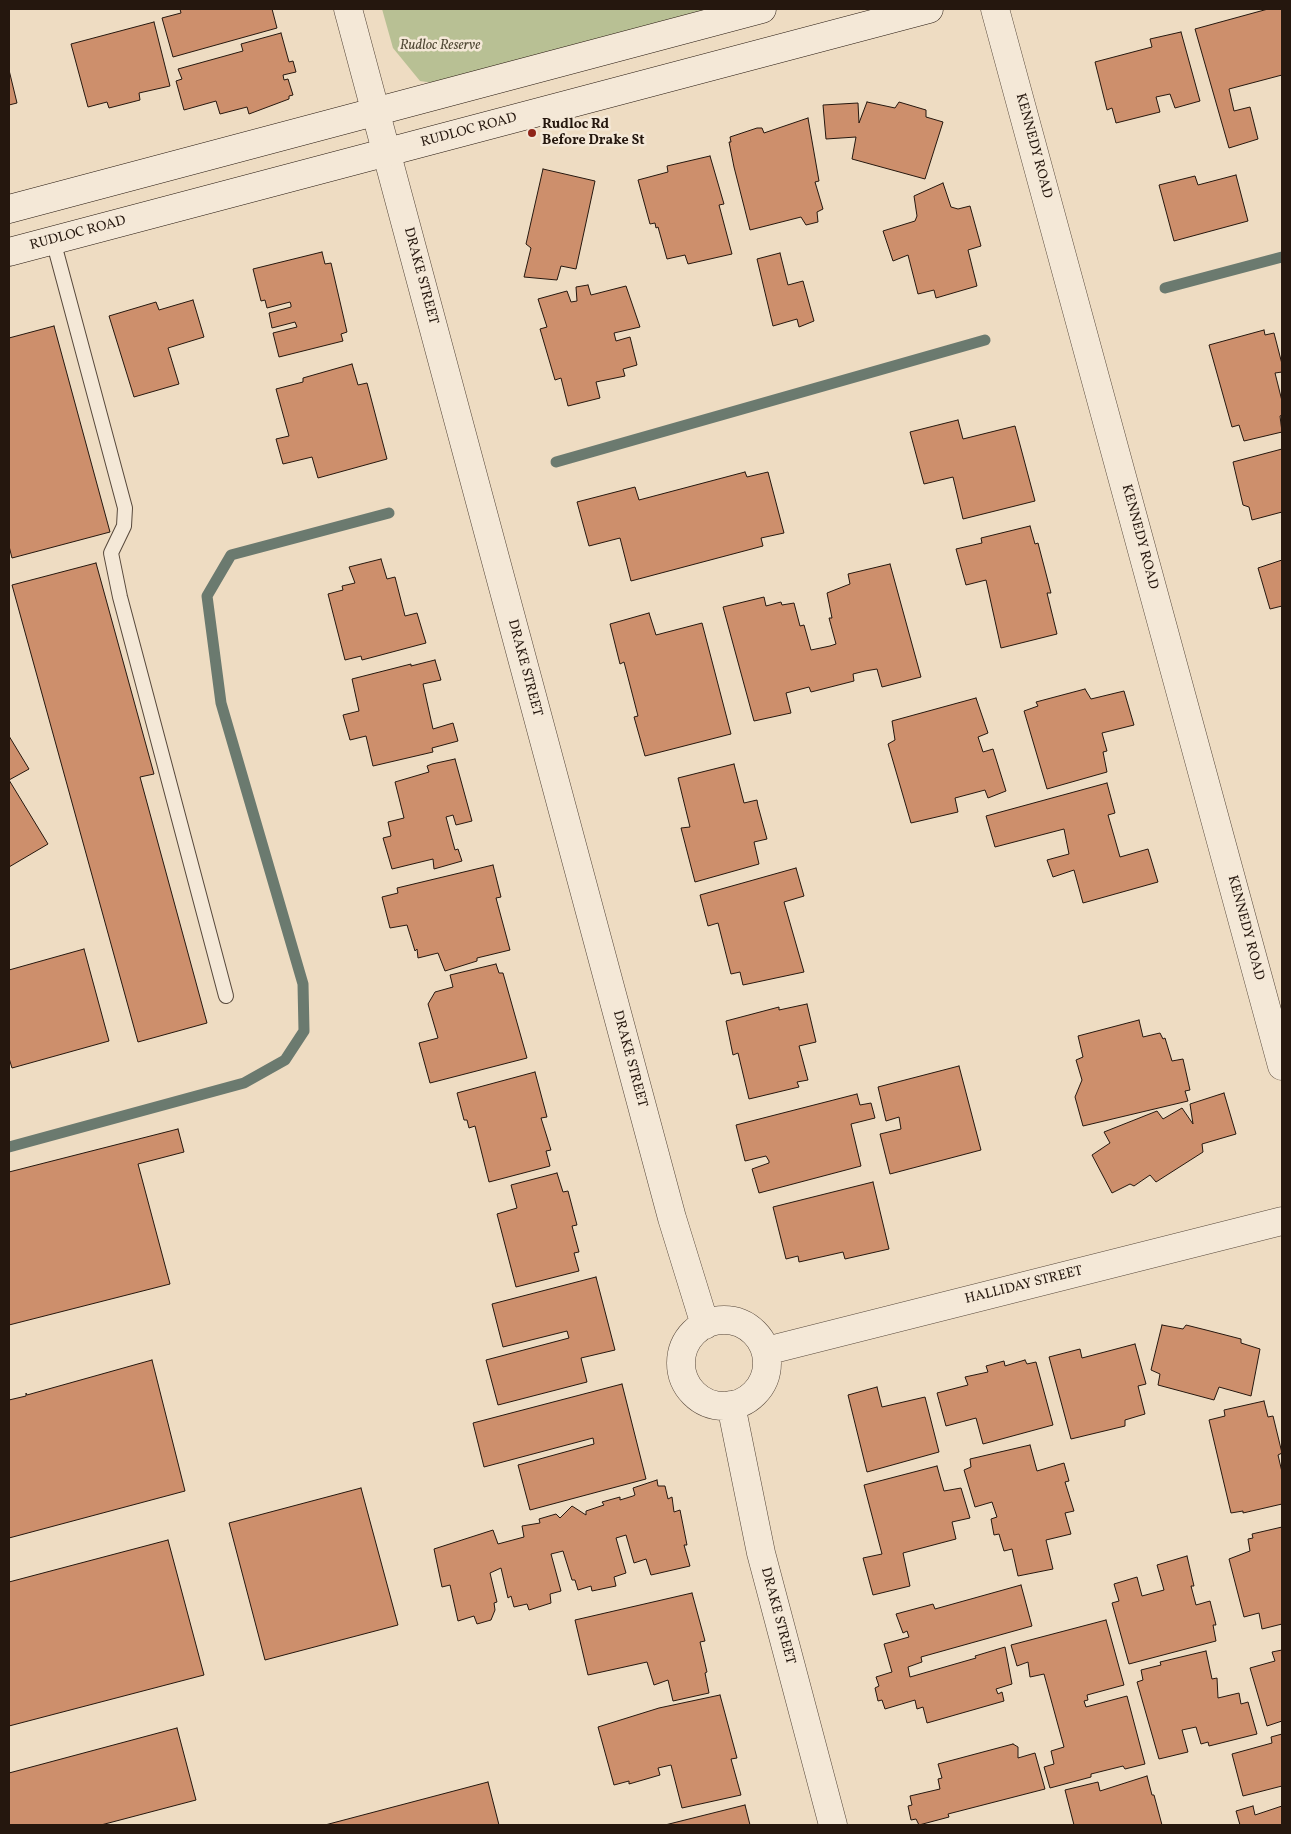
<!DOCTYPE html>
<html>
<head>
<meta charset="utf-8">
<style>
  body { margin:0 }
  #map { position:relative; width:1291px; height:1834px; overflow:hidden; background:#eedcc2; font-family:Vollkorn,serif }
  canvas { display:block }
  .frame { position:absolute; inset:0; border:10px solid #25170e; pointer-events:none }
</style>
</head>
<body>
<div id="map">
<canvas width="1291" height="1834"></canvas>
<div class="frame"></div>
</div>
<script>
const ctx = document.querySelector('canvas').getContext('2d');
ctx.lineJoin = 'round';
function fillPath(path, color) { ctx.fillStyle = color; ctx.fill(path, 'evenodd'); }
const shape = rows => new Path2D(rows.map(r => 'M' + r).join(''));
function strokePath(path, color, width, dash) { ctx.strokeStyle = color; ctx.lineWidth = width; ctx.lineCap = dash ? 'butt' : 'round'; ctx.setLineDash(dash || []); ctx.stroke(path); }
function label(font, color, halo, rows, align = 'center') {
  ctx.font = font + ' Vollkorn,serif'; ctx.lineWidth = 5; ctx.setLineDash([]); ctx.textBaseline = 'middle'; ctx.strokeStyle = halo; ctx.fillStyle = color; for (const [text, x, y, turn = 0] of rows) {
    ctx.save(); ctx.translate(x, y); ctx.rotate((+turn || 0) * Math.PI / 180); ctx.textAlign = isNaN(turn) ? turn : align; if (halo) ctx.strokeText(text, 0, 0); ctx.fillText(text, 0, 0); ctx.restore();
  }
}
fillPath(shape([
  [382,9,730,9,447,85,420,81,393,48]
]), '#b8c094');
strokePath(shape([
  [1165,288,1282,257],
  [556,462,985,340],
  [9,1147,244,1083,285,1060,304,1031,303,984,221,703,207,596,231,555,389,513]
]), '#6b7a6f', 11);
const building = shape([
  [180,9,272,9,277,28,173,57,162,18,181,13,180,9],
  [1268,9,1282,9,1282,75,1229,89,1234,111,1250,107,1258,139,1229,148,1195,29,1268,9],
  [154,22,170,86,139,93,140,100,109,108,107,102,88,107,71,44,154,22],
  [1181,32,1200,101,1175,108,1170,94,1156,97,1160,112,1116,123,1112,108,1107,110,1095,62,1152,47,1150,39,1181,32],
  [281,33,289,62,293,61,296,72,283,75,284,80,288,79,293,95,289,96,289,99,249,114,247,107,220,114,216,101,184,110,176,81,182,79,178,69,243,51,241,44,281,33],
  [9,70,17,103,9,105,9,70],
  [867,102,895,108,899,102,926,110,926,117,943,122,925,179,852,159,856,137,826,139,823,105,858,103,859,123,867,102],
  [808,118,819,181,815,182,823,209,817,212,818,222,806,225,801,217,750,230,734,167,729,142,731,142,730,137,757,128,762,128,764,133,808,118],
  [710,156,724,204,719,205,732,254,688,264,685,255,667,259,658,227,656,228,655,223,650,224,638,180,668,172,667,166,710,156],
  [543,169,595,181,576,269,561,266,557,280,524,277,531,248,526,244,543,169],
  [1236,175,1248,221,1174,241,1159,185,1195,176,1198,185,1236,175],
  [943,183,951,207,958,209,970,206,981,246,968,250,977,286,936,298,934,290,918,294,908,255,893,261,883,231,915,221,917,216,914,196,943,183],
  [322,252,325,264,331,263,347,332,341,334,343,341,279,357,273,333,297,327,295,322,272,328,269,313,291,307,291,305,290,302,267,308,265,300,261,301,253,269,322,252],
  [780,253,788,285,803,281,814,321,799,327,797,319,773,326,757,259,780,253],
  [588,285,591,295,626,286,640,327,614,333,616,341,630,337,637,365,623,369,625,376,596,382,600,398,568,406,561,378,555,380,540,329,547,327,538,299,567,291,571,302,577,301,576,287,588,285],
  [193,300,204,337,168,348,179,384,134,397,109,316,156,302,159,310,193,300],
  [54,326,110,532,12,558,9,546,9,338,54,326],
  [1264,330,1265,335,1274,333,1282,364,1282,372,1275,373,1282,401,1282,415,1280,416,1282,432,1244,441,1239,425,1232,427,1209,345,1264,330],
  [352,364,358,385,367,383,387,459,318,478,312,457,283,464,276,439,289,436,276,389,303,382,303,378,352,364],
  [958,420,963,439,1015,426,1035,501,963,519,953,477,924,484,910,432,958,420],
  [1282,449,1282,512,1252,520,1249,507,1243,505,1233,462,1282,449],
  [745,472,747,477,768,472,784,533,761,538,763,546,631,581,620,538,589,546,577,502,635,487,639,500,745,472],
  [1030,526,1035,544,1038,543,1051,593,1047,593,1057,634,1001,648,986,580,966,585,956,549,982,543,981,538,1030,526],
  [381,559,387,579,395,577,405,616,417,613,426,643,362,660,361,656,345,660,328,594,343,590,342,586,355,583,349,567,381,559],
  [1282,560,1282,606,1270,609,1258,568,1282,560],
  [96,563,154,774,140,777,207,1023,138,1042,12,585,96,563],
  [890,564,921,677,882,687,877,669,865,671,853,674,854,681,811,692,809,687,786,693,791,713,754,721,723,607,764,597,766,606,781,602,782,605,794,603,800,626,804,625,811,650,830,646,836,644,829,618,832,618,827,593,850,584,848,574,890,564],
  [649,613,656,635,702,623,731,734,645,756,634,717,638,716,624,662,620,664,610,624,649,613],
  [435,660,441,680,423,684,433,729,453,723,458,741,432,748,433,752,373,766,366,736,350,740,343,715,359,711,352,679,411,664,411,666,435,660],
  [1085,689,1091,699,1124,691,1134,725,1102,733,1107,751,1103,752,1107,772,1047,789,1024,711,1038,706,1036,702,1085,689],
  [976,698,988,733,978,737,983,752,993,749,1006,791,988,798,985,790,955,798,958,812,911,823,888,744,895,740,892,721,976,698],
  [9,736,29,769,9,780,9,736],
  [455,759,472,821,456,825,453,815,446,817,455,850,458,849,462,861,434,869,433,859,392,869,383,838,391,836,388,822,404,818,395,782,429,772,427,766,432,764,455,759],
  [734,764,744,803,757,800,758,806,767,839,754,842,759,864,695,882,681,828,690,827,678,778,734,764],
  [9,780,48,844,9,867,9,780],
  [1107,783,1115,813,1108,815,1120,857,1148,849,1158,882,1083,903,1074,870,1053,877,1047,860,1069,854,1064,829,995,847,986,816,1107,783],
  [493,865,501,897,496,898,510,950,477,958,477,961,445,971,438,953,418,958,417,949,415,951,407,925,390,928,382,897,398,893,397,888,493,865],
  [796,868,804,896,784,902,804,972,743,985,740,972,731,974,718,923,708,926,700,895,796,868],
  [84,949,109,1041,12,1068,9,1058,9,970,84,949],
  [496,964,499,973,503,973,527,1058,430,1083,419,1043,438,1038,428,1004,435,992,453,987,450,975,496,964],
  [807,1004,816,1042,799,1046,808,1080,797,1082,799,1087,749,1099,738,1053,733,1055,726,1021,779,1007,779,1010,807,1004],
  [1139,1020,1143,1037,1160,1033,1163,1039,1165,1038,1172,1061,1183,1059,1190,1090,1185,1091,1188,1101,1083,1126,1075,1097,1082,1080,1076,1060,1083,1057,1078,1036,1139,1020],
  [959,1066,981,1150,890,1174,880,1134,901,1129,899,1117,886,1121,878,1087,959,1066],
  [535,1072,547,1117,541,1118,551,1150,546,1151,550,1166,489,1182,475,1126,469,1128,467,1120,464,1120,457,1093,535,1072],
  [1224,1093,1236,1134,1202,1144,1203,1152,1156,1182,1150,1175,1134,1186,1130,1184,1112,1193,1092,1155,1110,1143,1104,1132,1157,1111,1163,1119,1182,1108,1193,1124,1190,1104,1224,1093],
  [857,1094,860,1105,871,1103,875,1118,851,1124,861,1166,759,1193,752,1169,769,1163,769,1161,766,1156,745,1161,736,1125,857,1094],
  [178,1129,184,1152,138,1164,170,1284,9,1325,9,1172,178,1129],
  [557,1173,563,1192,568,1191,577,1225,572,1226,579,1252,574,1253,579,1271,516,1287,497,1214,517,1208,511,1185,557,1173],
  [873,1182,889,1249,845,1259,843,1252,799,1262,798,1256,786,1259,773,1207,873,1182],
  [596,1277,615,1350,581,1358,587,1382,498,1405,486,1360,569,1338,567,1331,503,1347,492,1304,596,1277],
  [1162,1325,1183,1329,1186,1325,1206,1330,1241,1339,1241,1343,1260,1349,1251,1396,1219,1387,1214,1400,1158,1385,1160,1374,1151,1370,1162,1325],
  [1135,1344,1146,1384,1138,1386,1145,1414,1125,1420,1125,1426,1071,1439,1049,1357,1080,1349,1082,1358,1135,1344],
  [152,1360,185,1491,9,1538,9,1400,26,1396,26,1393,27,1395,152,1360],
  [1025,1360,1027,1364,1036,1362,1053,1425,983,1444,976,1418,946,1426,937,1393,968,1385,965,1377,988,1372,986,1366,1004,1361,1005,1366,1025,1360],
  [622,1384,646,1479,530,1510,518,1465,594,1444,593,1438,484,1467,473,1423,622,1384],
  [877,1387,882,1407,925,1397,939,1452,867,1472,848,1395,877,1387],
  [1264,1401,1268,1417,1273,1416,1282,1453,1278,1455,1282,1472,1282,1504,1243,1513,1243,1511,1231,1513,1209,1420,1225,1416,1224,1410,1264,1401],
  [1030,1445,1037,1471,1064,1463,1069,1481,1065,1482,1074,1511,1065,1513,1071,1534,1046,1540,1053,1569,1018,1576,1012,1549,1004,1551,999,1534,994,1535,991,1519,997,1517,992,1502,975,1507,964,1470,971,1467,970,1459,1030,1445],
  [937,1466,944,1491,961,1488,970,1518,952,1522,956,1539,903,1553,910,1586,873,1595,863,1558,882,1554,864,1485,937,1466],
  [657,1480,658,1486,665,1486,668,1499,672,1497,674,1512,680,1510,687,1545,684,1545,690,1566,651,1575,646,1559,634,1563,626,1535,616,1538,626,1573,614,1577,616,1586,592,1591,591,1586,578,1590,575,1580,572,1580,563,1551,551,1554,561,1591,550,1594,551,1603,529,1610,527,1604,514,1607,511,1596,508,1598,501,1568,490,1573,497,1602,494,1603,495,1610,491,1620,477,1624,474,1616,458,1621,450,1585,442,1587,434,1549,493,1530,498,1544,524,1537,522,1526,540,1523,539,1519,556,1514,560,1518,572,1506,586,1515,586,1511,604,1505,602,1502,620,1497,620,1500,633,1496,635,1495,633,1488,657,1480],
  [361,1488,398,1625,265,1660,229,1523,361,1488],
  [1282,1527,1282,1624,1262,1629,1259,1613,1244,1617,1229,1559,1250,1551,1248,1539,1253,1538,1252,1534,1282,1527],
  [168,1540,204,1675,9,1726,9,1582,168,1540],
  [1187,1556,1194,1586,1191,1586,1196,1605,1210,1601,1216,1625,1213,1625,1216,1641,1129,1664,1112,1603,1119,1601,1114,1584,1137,1577,1142,1596,1164,1590,1157,1565,1187,1556],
  [1021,1585,1032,1626,921,1657,922,1662,908,1667,910,1677,976,1658,975,1656,1005,1647,1012,1684,996,1689,998,1694,1002,1692,1004,1701,927,1723,923,1707,917,1709,915,1700,885,1709,882,1700,878,1701,875,1688,879,1686,876,1677,892,1672,884,1644,909,1637,907,1631,903,1633,896,1614,933,1604,935,1609,1021,1585],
  [692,1593,705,1641,700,1642,707,1672,705,1673,709,1693,673,1701,668,1680,654,1685,647,1662,588,1675,575,1620,692,1593],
  [1106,1620,1124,1685,1087,1695,1088,1700,1084,1701,1086,1707,1127,1696,1145,1764,1125,1769,1123,1766,1091,1774,1091,1777,1050,1788,1044,1767,1054,1764,1051,1751,1064,1747,1044,1674,1030,1677,1028,1662,1017,1666,1011,1645,1106,1620],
  [1282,1650,1282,1721,1267,1726,1250,1668,1275,1661,1272,1652,1282,1650],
  [1206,1651,1212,1679,1217,1678,1218,1698,1239,1693,1241,1704,1248,1702,1257,1734,1209,1746,1208,1742,1201,1744,1196,1727,1182,1730,1188,1752,1159,1759,1137,1682,1143,1680,1141,1670,1161,1665,1160,1662,1206,1651],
  [720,1695,737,1758,731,1759,741,1795,682,1808,671,1765,658,1768,660,1775,629,1784,629,1781,614,1785,598,1727,659,1708,720,1695],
  [177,1728,196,1800,101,1825,9,1825,9,1773,177,1728],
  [1282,1734,1282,1786,1243,1796,1232,1754,1272,1743,1271,1737,1282,1734],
  [1013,1744,1018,1747,1018,1758,1035,1753,1045,1789,948,1814,949,1817,919,1825,916,1819,911,1820,908,1806,912,1805,910,1796,940,1789,938,1779,942,1778,938,1764,1013,1744],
  [1147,1776,1152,1795,1154,1795,1162,1825,1074,1825,1065,1790,1098,1782,1100,1791,1147,1776],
  [488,1782,499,1825,325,1825,488,1782],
  [745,1805,750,1825,665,1825,745,1805],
  [1253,1806,1255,1815,1282,1806,1282,1825,1240,1825,1236,1811,1253,1806]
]);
fillPath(building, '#cd8f6c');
strokePath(building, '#25170e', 1);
const lane = shape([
  [53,240,125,508,124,526,111,553,120,597,226,996]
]);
const street = shape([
  [348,9,672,1218,705,1325],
  [995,9,1282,1066],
  '681 1363a43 43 0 1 1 86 0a43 43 0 1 1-86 0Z',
  [766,1351,1282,1221],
  [731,1405,761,1553,833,1825]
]);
const secondary = shape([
  [9,209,762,9],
  [9,252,929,9]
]);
strokePath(lane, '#57483b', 16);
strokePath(street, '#57483b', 29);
strokePath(secondary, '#25170e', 29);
strokePath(lane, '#f4e8d7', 14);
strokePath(street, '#f4e8d7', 28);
strokePath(secondary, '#f4e8d7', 28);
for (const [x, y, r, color] of [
  [532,133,5,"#8f2418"]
]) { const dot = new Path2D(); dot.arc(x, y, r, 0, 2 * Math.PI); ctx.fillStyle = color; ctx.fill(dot); strokePath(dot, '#f4e8d7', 2); }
label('italic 14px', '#514a36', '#f4e8d7', [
  ["Rudloc Reserve",440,46]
]);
label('bold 14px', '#25170e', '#f4e8d7', [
  ["Rudloc Rd",542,125],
  ["Before Drake St",542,141]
], 'left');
label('14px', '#25170e', '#f4e8d7', [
  ["RUDLOC ROAD",469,131,-15],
  ["KENNEDY ROAD",1033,146,75],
  ["RUDLOC ROAD",78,234,-15],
  ["DRAKE STREET",420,276,75],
  ["KENNEDY ROAD",1139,537,75],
  ["DRAKE STREET",524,668,75],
  ["KENNEDY ROAD",1245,928,75],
  ["DRAKE STREET",629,1059,75],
  ["HALLIDAY STREET",1024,1286,-14],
  ["DRAKE STREET",777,1616,75]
]);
</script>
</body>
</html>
